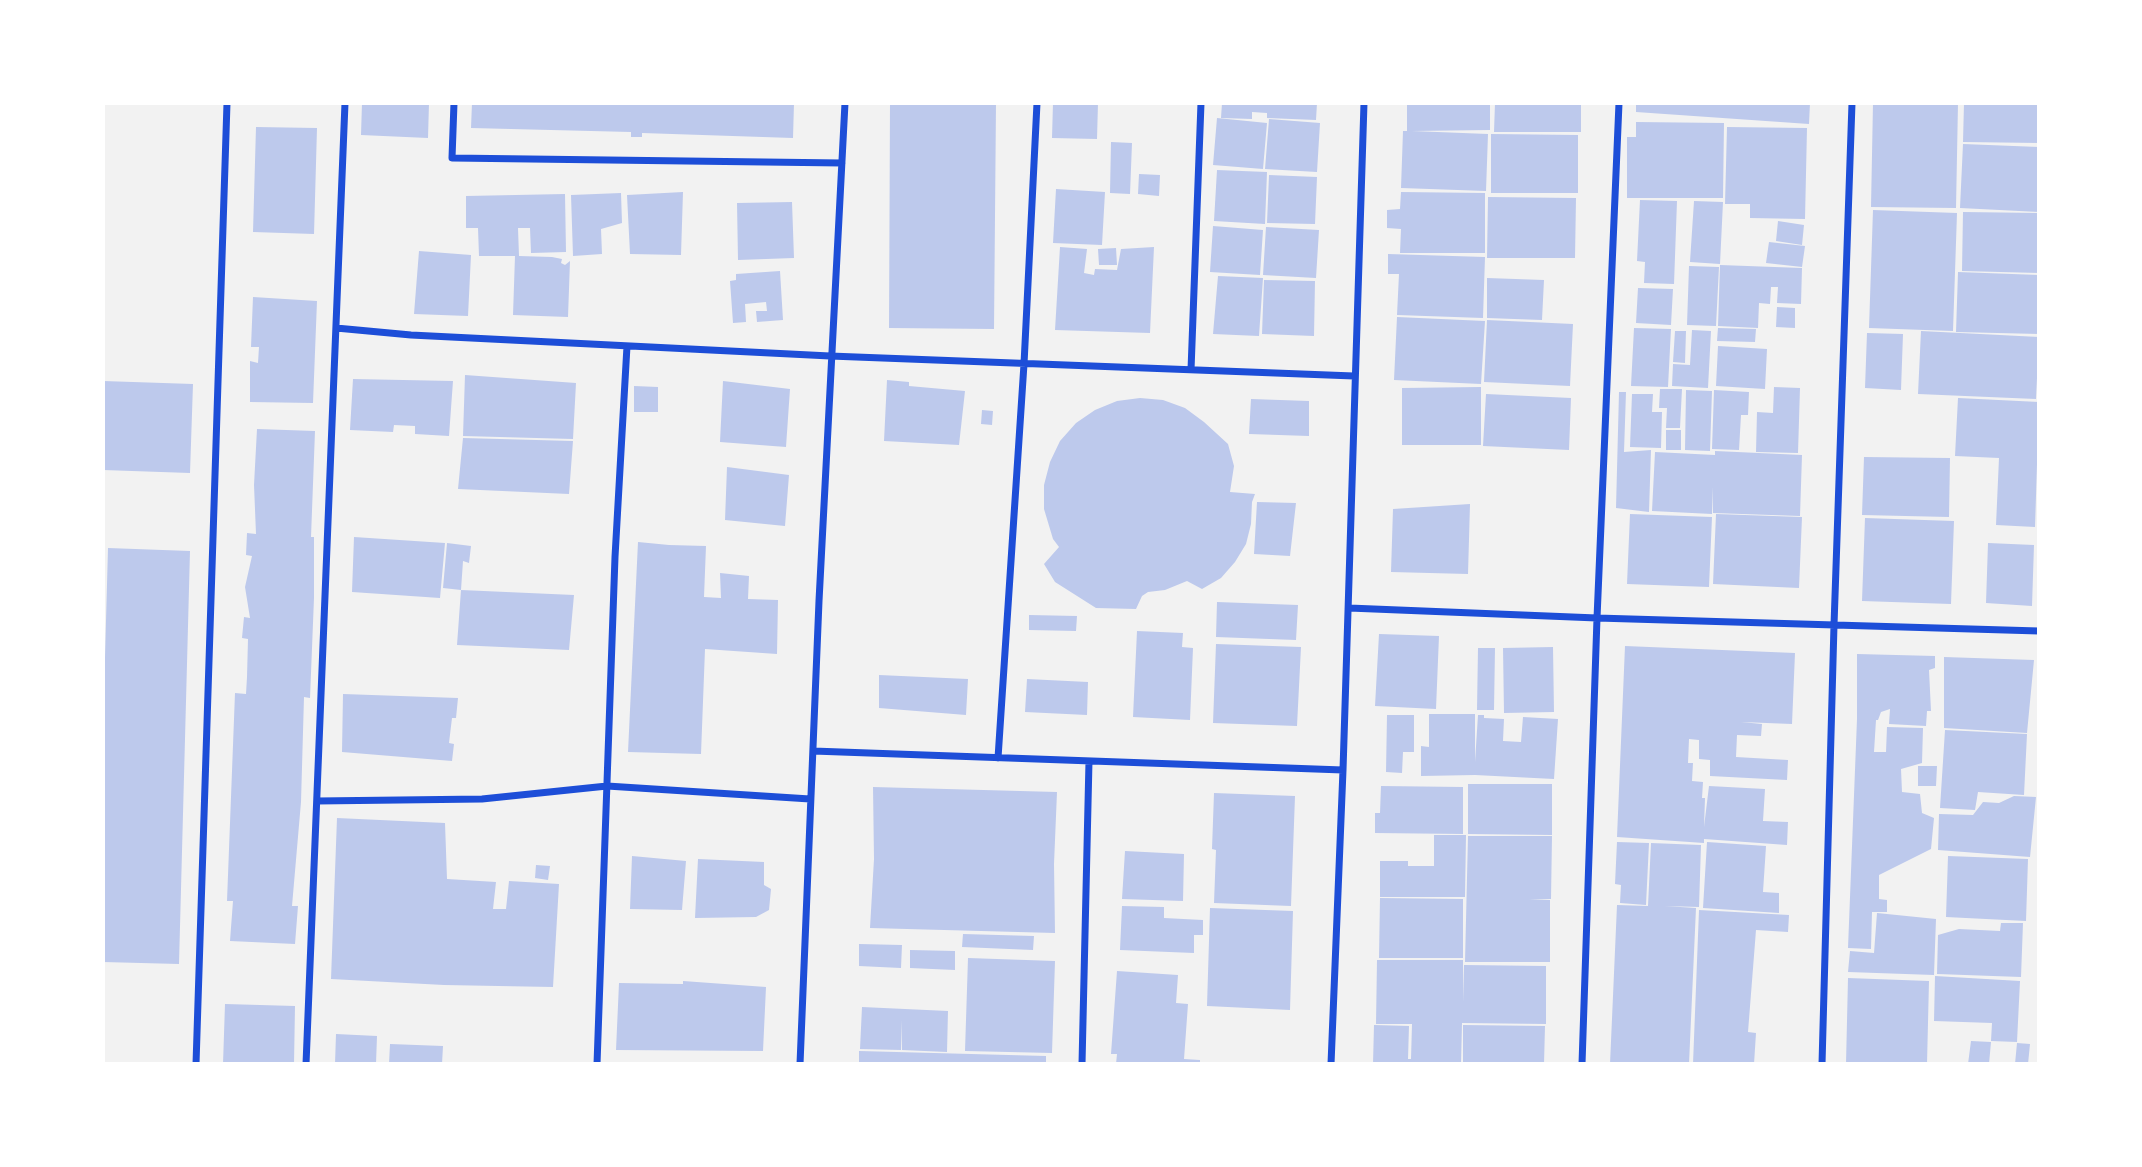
<!DOCTYPE html>
<html>
<head>
<meta charset="utf-8">
<style>
  body { margin:0 }
  #map { position:relative; width:2142px; height:1167px; overflow:hidden; background:#f2f2f2; font-family:"PT Sans",sans-serif }
  canvas { display:block }
  .frame { position:absolute; inset:0; border:105px solid #fff; pointer-events:none }
</style>
</head>
<body>
<div id="map">
<canvas width="2142" height="1167"></canvas>
<div class="frame"></div>
</div>
<script>
const ctx = document.querySelector('canvas').getContext('2d');
ctx.lineJoin = 'round';
function fillPath(path, color) { ctx.fillStyle = color; ctx.fill(path, 'evenodd'); }
const shape = rows => new Path2D(rows.map(r => 'M' + r).join(''));
function strokePath(path, color, width, dash) { ctx.strokeStyle = color; ctx.lineWidth = width; ctx.lineCap = dash ? 'butt' : 'round'; ctx.setLineDash(dash || []); ctx.stroke(path); }
fillPath(shape([
  [362,103,429,103,428,138,361,135],
  [472,103,794,103,793,138,642,133,642,137,631,137,631,132,471,128],
  [890,103,996,103,994,329,889,328],
  [1053,103,1098,103,1097,139,1052,138],
  [1222,103,1317,103,1316,120,1267,118,1267,113,1252,112,1252,119,1221,118],
  [1407,103,1490,103,1490,130,1412,131,1488,134,1486,191,1401,188,1403,131,1407,131],
  [1495,103,1581,103,1581,132,1494,132],
  [1636,103,1810,103,1809,124,1636,112],
  [1873,103,1958,103,1956,208,1871,207],
  [1964,103,2039,103,2039,143,1963,142],
  [1217,118,1267,123,1263,169,1213,165],
  [1269,119,1320,123,1317,172,1265,169],
  [1636,122,1724,123,1723,198,1627,198,1627,137,1636,137],
  [256,127,317,128,314,234,253,232],
  [1727,127,1807,128,1805,219,1750,218,1750,204,1725,204],
  [1491,134,1578,135,1578,193,1491,193],
  [1111,142,1132,143,1130,194,1110,193],
  [1963,144,2039,147,2039,212,1960,208],
  [1217,170,1267,172,1265,224,1214,221],
  [1139,174,1160,175,1159,196,1138,194],
  [1269,175,1317,177,1315,224,1267,223],
  [1056,189,1105,192,1102,245,1053,243],
  [683,192,681,255,630,254,627,195],
  [1401,192,1485,193,1485,253,1400,253,1401,229,1387,228,1387,210,1400,209],
  [621,193,622,223,601,229,602,254,573,256,571,195],
  [565,194,566,252,531,253,530,228,518,228,519,256,552,257,562,259,561,263,565,265,570,261,568,317,513,315,515,256,479,256,478,228,466,228,466,196],
  [1488,197,1576,198,1575,258,1487,258],
  [1640,200,1677,201,1674,284,1644,283,1645,262,1637,261],
  [1694,201,1723,202,1720,264,1690,262],
  [792,202,794,258,738,260,737,203],
  [1873,210,1957,213,1953,331,1869,328],
  [1963,212,2039,213,2039,273,1962,271],
  [1778,221,1804,225,1802,245,1776,241],
  [1213,226,1263,230,1260,275,1210,272],
  [1266,227,1319,230,1316,278,1263,275],
  [1769,242,1805,246,1802,267,1766,263],
  [1060,247,1087,249,1084,273,1094,275,1095,269,1117,270,1121,249,1154,247,1150,333,1055,330],
  [1116,248,1117,265,1099,265,1098,249],
  [419,251,471,255,468,316,414,314],
  [1388,254,1485,257,1483,318,1397,315,1399,274,1388,274],
  [1720,265,1802,268,1801,304,1777,303,1778,287,1771,287,1770,304,1759,303,1758,328,1718,326],
  [1689,266,1719,267,1716,326,1687,325],
  [780,271,783,320,757,322,756,311,767,311,766,302,745,304,746,322,733,323,730,281,736,280,736,274],
  [1958,272,2039,275,2039,334,1956,332],
  [1218,276,1263,278,1259,336,1213,334],
  [1487,278,1544,280,1542,320,1487,318],
  [1264,280,1315,281,1314,336,1262,334],
  [1638,288,1673,289,1671,325,1636,323],
  [253,297,317,301,313,403,250,402,250,361,258,363,259,347,251,347],
  [1777,307,1795,308,1795,328,1776,327],
  [1397,317,1485,321,1481,384,1394,380],
  [1487,320,1573,324,1570,386,1484,382],
  [1634,328,1671,329,1668,387,1631,386],
  [1718,328,1756,329,1755,342,1717,341],
  [1692,330,1711,331,1708,388,1672,386,1673,364,1690,365],
  [1675,331,1686,331,1685,363,1673,362],
  [1921,331,2039,337,2036,399,1918,394],
  [1867,333,1903,334,1901,390,1865,388],
  [1718,346,1767,349,1765,389,1716,386],
  [465,375,576,383,573,439,463,436],
  [353,379,453,381,449,436,415,434,415,426,394,425,393,432,350,430],
  [887,380,909,382,909,386,965,391,959,445,884,441],
  [103,381,193,384,190,473,103,470],
  [723,381,790,389,786,447,720,442],
  [634,386,658,387,658,412,634,412],
  [1481,387,1481,445,1402,445,1402,388],
  [1774,387,1800,388,1798,453,1756,452,1757,412,1773,413],
  [1660,389,1682,389,1680,428,1666,428,1667,408,1659,408],
  [1686,390,1712,391,1710,451,1685,450],
  [1714,390,1749,392,1748,415,1741,415,1739,450,1712,449],
  [1619,392,1626,392,1624,452,1651,450,1649,512,1616,508],
  [1486,394,1571,398,1569,450,1483,446],
  [1632,394,1653,394,1652,412,1662,412,1661,448,1630,447],
  [1140,398,1163,400,1185,408,1204,422,1228,444,1234,466,1230,492,1255,494,1252,502,1251,524,1246,544,1235,562,1221,578,1202,589,1187,581,1165,590,1148,592,1142,596,1136,609,1096,608,1055,582,1044,564,1059,547,1053,539,1044,509,1044,485,1050,462,1060,441,1076,423,1095,410,1117,401],
  [1958,398,2039,402,2035,527,1996,525,1999,458,1955,456],
  [1251,399,1309,401,1309,436,1249,434],
  [982,410,993,411,992,425,981,424],
  [257,429,315,431,311,537,314,537,314,598,310,698,304,697,301,802,292,906,298,906,295,944,230,941,233,901,227,901,235,693,246,694,247,677,248,639,242,638,244,617,250,618,245,587,252,556,246,555,247,533,256,534,254,485],
  [1666,430,1681,430,1681,450,1666,450],
  [463,438,573,441,569,494,458,489],
  [1715,451,1802,455,1800,516,1713,513,1713,487,1712,514,1652,511,1655,452,1715,455],
  [1864,457,1950,458,1949,517,1862,515],
  [727,467,789,475,785,526,725,520],
  [1257,502,1296,503,1290,556,1254,554],
  [1470,504,1468,574,1391,572,1393,509],
  [1630,514,1712,517,1709,587,1627,584],
  [1716,514,1802,517,1799,588,1713,584],
  [1865,518,1954,521,1951,604,1862,601],
  [354,537,445,543,440,598,352,592],
  [638,542,669,545,706,546,704,597,721,598,720,573,749,576,748,599,778,600,777,654,705,649,701,754,628,752],
  [447,543,471,546,469,563,463,561,461,590,443,588],
  [1988,543,2034,545,2032,606,1986,603],
  [108,548,190,551,179,964,103,962,103,730],
  [461,590,574,595,569,650,457,645],
  [1217,602,1298,605,1296,640,1216,637],
  [1029,615,1077,616,1076,631,1029,630],
  [1137,631,1183,633,1182,647,1193,648,1190,720,1133,717],
  [1379,634,1439,636,1436,709,1375,706],
  [1216,644,1301,647,1297,726,1213,723],
  [1625,646,1795,653,1792,724,1741,722,1762,724,1761,736,1737,735,1736,757,1788,760,1787,780,1710,776,1710,760,1699,759,1699,740,1689,739,1688,763,1693,763,1692,781,1703,782,1702,798,1705,798,1704,827,1709,786,1765,789,1763,821,1788,822,1787,845,1704,839,1704,843,1617,837],
  [1553,647,1554,712,1504,713,1503,648],
  [1478,648,1495,648,1494,710,1477,710],
  [1857,654,1935,656,1935,668,1929,670,1931,711,1927,711,1926,726,1889,724,1890,709,1881,712,1878,720,1876,720,1874,752,1886,752,1887,727,1923,728,1922,763,1901,769,1902,792,1920,794,1922,813,1934,818,1931,849,1879,875,1879,899,1887,900,1887,912,1872,912,1871,949,1848,948,1857,719],
  [1944,657,2034,660,2027,733,1944,728],
  [879,675,968,679,966,715,879,708],
  [1027,679,1088,682,1087,715,1025,712],
  [343,694,458,698,456,718,452,718,449,743,454,744,452,761,342,752],
  [1429,714,1475,714,1475,762,1478,715,1484,715,1484,718,1504,719,1503,741,1521,742,1523,717,1558,719,1554,779,1475,775,1421,776,1421,746,1429,747],
  [1387,715,1414,715,1414,752,1403,752,1402,773,1386,772],
  [1945,730,2027,734,2024,795,1978,792,1975,810,1940,808],
  [1918,766,1937,766,1936,786,1918,786],
  [1468,784,1552,784,1552,835,1468,834],
  [1381,786,1463,787,1463,834,1375,833,1375,813,1380,813],
  [873,787,1057,792,1054,864,1055,933,870,928,874,859],
  [1214,793,1295,796,1291,906,1214,903,1216,850,1212,849],
  [2014,796,2036,797,2030,857,1938,850,1939,814,1973,815,1983,802,1999,803],
  [337,818,445,823,447,879,496,882,493,909,506,909,509,881,559,884,553,987,444,985,331,979],
  [1434,835,1466,835,1465,897,1380,897,1380,861,1408,861,1408,866,1434,866],
  [1468,836,1552,836,1551,899,1529,899,1550,900,1550,962,1465,962],
  [1617,842,1649,843,1646,905,1620,903,1621,885,1615,884],
  [1707,842,1766,846,1763,892,1779,893,1779,913,1703,908],
  [1651,843,1701,845,1699,907,1665,906,1696,908,1689,1064,1610,1064,1617,905,1648,906],
  [1125,851,1184,854,1183,901,1122,899],
  [632,856,686,861,682,910,630,909],
  [1948,856,2028,859,2026,921,1946,917],
  [698,859,764,862,764,885,771,889,769,910,756,917,695,918],
  [536,865,550,866,548,880,535,878],
  [1380,898,1463,899,1463,958,1379,958],
  [1122,906,1164,907,1164,918,1203,920,1203,935,1194,935,1194,953,1120,950],
  [1210,908,1293,911,1290,1010,1207,1006],
  [1699,910,1789,915,1788,932,1756,930,1748,1032,1756,1033,1754,1064,1693,1064],
  [1877,913,1936,919,1934,975,1848,972,1850,951,1874,953],
  [2001,923,2023,923,2021,977,1937,974,1938,935,1959,929,2000,931],
  [963,934,1034,936,1033,950,962,947],
  [859,944,902,945,901,968,859,966],
  [910,950,955,951,955,970,910,968],
  [968,958,1055,961,1052,1053,965,1051],
  [1377,960,1463,960,1463,1002,1464,965,1546,966,1546,1024,1462,1023,1461,1064,1373,1064,1374,1025,1409,1026,1408,1059,1411,1059,1412,1024,1376,1024],
  [1117,971,1178,975,1176,1003,1188,1004,1184,1059,1200,1060,1200,1064,1116,1064,1117,1054,1111,1054],
  [1935,976,2020,981,2017,1042,1991,1041,1992,1023,1934,1021],
  [1848,978,1929,981,1927,1064,1846,1064],
  [683,981,766,987,763,1051,616,1050,619,983,683,984],
  [225,1004,295,1006,294,1064,223,1064],
  [862,1007,948,1011,947,1052,902,1050,902,1020,901,1050,860,1049],
  [1463,1025,1545,1026,1544,1064,1463,1064],
  [336,1034,377,1036,376,1064,335,1064],
  [1971,1041,1991,1042,1989,1064,1968,1064],
  [2017,1043,2030,1044,2028,1064,2015,1064],
  [390,1044,443,1046,442,1064,389,1064],
  [859,1051,1046,1056,1046,1064,859,1064]
]), '#bdc9ec');
strokePath(shape([
  [454,103,452,158,842,163],
  [336,328,411,335,830,356,1354,376],
  [1191,370,1201,103],
  [1349,608,1597,618,2039,631],
  [813,751,1343,770],
  [998,758,1024,364,1037,103],
  [317,801,482,799,607,786,810,799],
  [196,1064,227,103],
  [306,1064,345,103],
  [597,1064,615,557,627,346],
  [800,1064,819,601,845,103],
  [1082,1064,1089,761],
  [1331,1064,1343,770,1364,103],
  [1582,1064,1597,618,1619,103],
  [1822,1064,1834,625,1852,103]
]), '#1d4ed8', 7);
</script>
</body>
</html>
